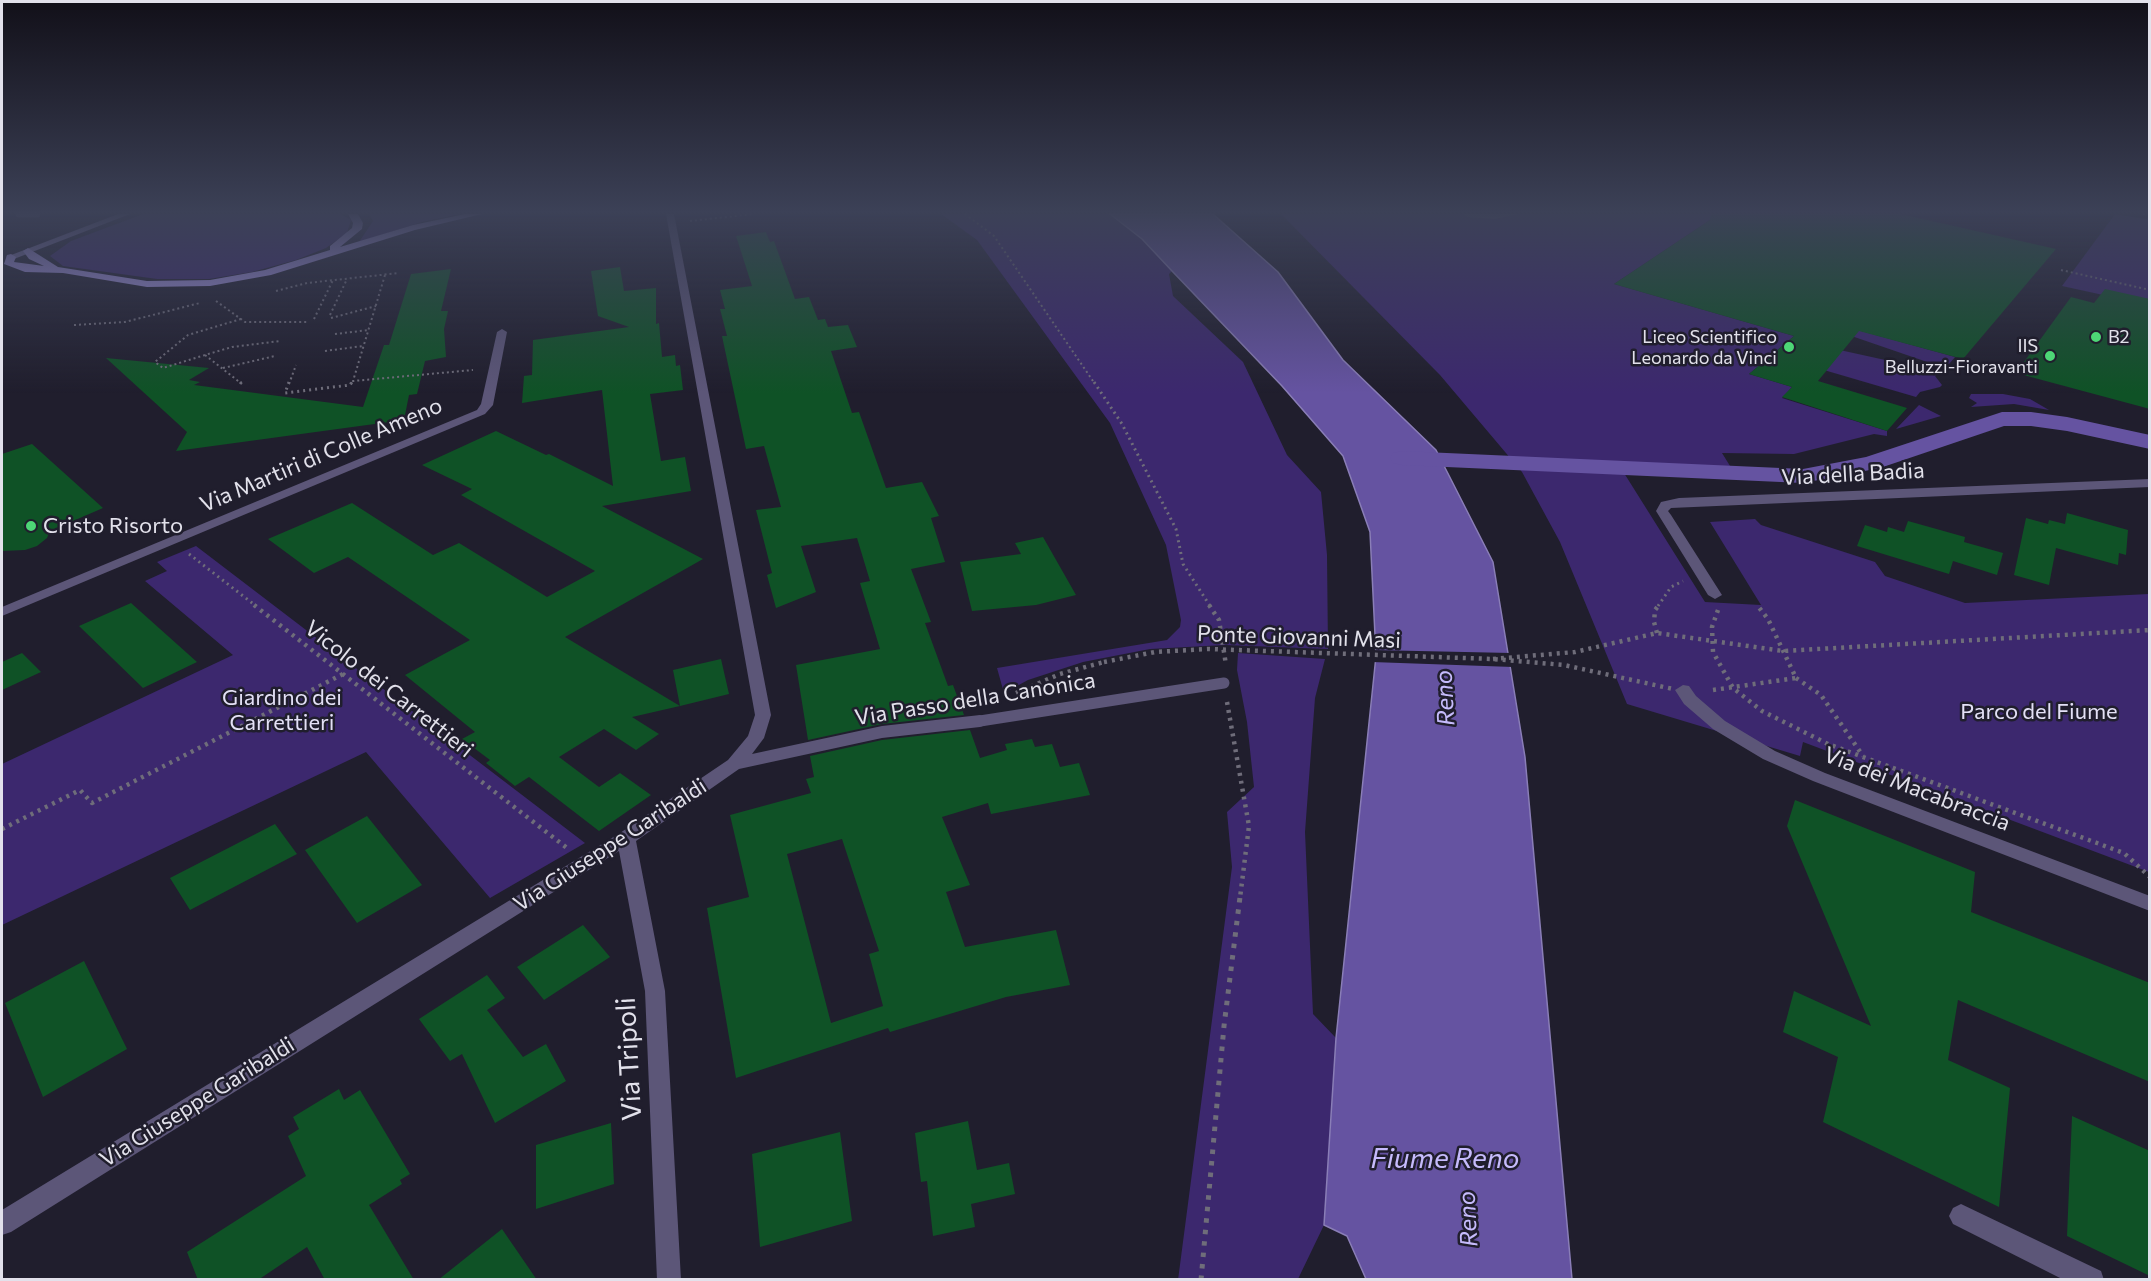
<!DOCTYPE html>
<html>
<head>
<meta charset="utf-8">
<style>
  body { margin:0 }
  #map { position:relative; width:2151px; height:1281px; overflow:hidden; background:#201e2d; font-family:Commissioner,sans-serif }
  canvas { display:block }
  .frame { position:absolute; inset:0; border:3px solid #e2e1eb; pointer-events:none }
</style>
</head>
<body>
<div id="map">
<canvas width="2151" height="1281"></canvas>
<div class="frame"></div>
</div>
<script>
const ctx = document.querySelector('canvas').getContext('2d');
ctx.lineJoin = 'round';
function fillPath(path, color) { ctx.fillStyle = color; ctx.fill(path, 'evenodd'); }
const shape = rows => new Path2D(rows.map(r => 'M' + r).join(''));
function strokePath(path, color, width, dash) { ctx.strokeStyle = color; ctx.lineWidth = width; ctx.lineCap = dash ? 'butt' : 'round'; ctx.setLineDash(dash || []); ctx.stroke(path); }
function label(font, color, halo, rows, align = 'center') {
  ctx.font = font + ' Commissioner,sans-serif'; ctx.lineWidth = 5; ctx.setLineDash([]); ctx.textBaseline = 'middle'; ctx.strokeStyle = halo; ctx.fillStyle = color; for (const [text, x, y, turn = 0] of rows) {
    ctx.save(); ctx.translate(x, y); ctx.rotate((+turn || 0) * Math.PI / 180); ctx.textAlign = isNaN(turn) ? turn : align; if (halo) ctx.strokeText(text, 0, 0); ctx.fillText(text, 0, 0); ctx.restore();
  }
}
fillPath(shape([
  [143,214,341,214,351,220,347,233,326,248,296,260,252,272,209,279,157,279,63,266,50,256,71,241],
  [369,214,461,214,422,222,359,242,373,221],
  [941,214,1110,214,1142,239,1172,271,1169,274,1173,296,1243,362,1287,455,1321,492,1327,555,1328,649,1225,645,1150,649,1083,662,1028,680,1004,693,997,668,1167,640,1180,627,1181,620,1166,545,1110,423,977,240],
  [1281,214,1719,214,1614,284,1794,336,1749,374,1792,387,1782,398,1887,431,1887,436,1874,434,1794,454,1722,453,1735,474,1624,473,1705,602,1761,605,1710,522,1755,519,1761,525,1875,562,1885,576,1965,603,2149,594,2149,872,1803,742,1800,756,1627,704,1560,542,1522,472,1440,375],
  [2115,214,2146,219,2149,216,2149,305,2062,286],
  [1735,296,1955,357,1949,364,1933,364],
  [1826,347,1940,372,1935,376,1942,385,1940,387,1920,392,1916,397,1783,358],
  [1971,394,2003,394,2030,399,2049,410,2014,404,1971,407,1977,403,1969,398],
  [1919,405,1941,416,1896,429],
  [196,546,585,843,490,898,366,752,2,925,2,764,233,655,145,581,167,571,157,562],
  [1238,653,1325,659,1315,698,1305,832,1313,1014,1336,1038,1324,1225,1298,1279,1178,1280,1232,867,1227,812,1254,787,1247,722,1237,670]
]), '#3c286e');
const water = shape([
  [1110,214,1213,214,1278,272,1343,360,1436,450,1493,562,1525,757,1572,1279,1366,1279,1347,1236,1324,1225,1336,1038,1376,656,1370,532,1343,456,1282,386,1172,271,1142,239,1110,214]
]);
fillPath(water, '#6553a1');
strokePath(water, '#8a7eb7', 1.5);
fillPath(shape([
  [1372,650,1511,653,1513,667,1372,662]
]), '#201e2d');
fillPath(shape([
  [2002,412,2031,412,2067,417,2150,435,2150,449,2067,431,2031,426,2004,426,1880,468,1803,483,1402,465,1393,463,1390,458,1393,453,1402,451,1803,469,1866,457,2002,412]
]), '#6553a1');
fillPath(shape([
  [1711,214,1901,214,2056,249,1963,359,1859,331,1818,381,1907,408,1887,431,1782,397,1792,387,1749,374,1794,336,1614,284,1710,220],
  [766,232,770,242,774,241,795,299,809,297,818,320,825,319,828,327,848,325,857,347,831,351,852,413,859,412,886,488,922,482,939,516,931,518,945,562,911,569,931,622,925,623,948,686,953,685,964,715,882,724,808,740,796,665,880,649,860,583,870,581,857,538,801,546,816,592,776,608,767,575,772,573,756,510,781,507,764,446,746,449,722,336,727,336,720,309,725,309,720,290,752,286,736,236],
  [620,267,624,291,656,288,656,324,659,323,662,357,675,355,676,366,680,365,683,390,650,394,661,461,685,457,691,491,602,506,703,559,565,637,680,706,632,717,659,734,636,750,604,729,559,757,599,787,620,773,651,795,599,831,529,777,515,786,486,763,490,760,462,739,475,732,405,675,470,640,348,557,314,573,268,539,352,503,433,555,459,543,547,597,595,571,461,495,472,489,422,465,496,431,546,455,549,454,613,486,602,390,522,403,524,376,532,375,533,340,629,327,598,316,591,271],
  [451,269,441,311,448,311,444,329,446,357,425,361,417,394,409,395,404,420,176,451,187,432,106,358,209,368,189,380,200,382,194,385,363,407,384,345,389,345,411,274],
  [2105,289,2150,299,2150,409,2016,373,2071,297,2094,303],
  [32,444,103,508,50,531,47,538,37,546,25,550,2,551,2,454],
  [2067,513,2128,530,2126,555,2119,553,2118,565,2056,548,2049,585,2014,575,2026,518,2048,524,2049,520,2065,524],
  [1908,521,1965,537,1964,542,2003,553,1997,575,1953,561,1949,574,1857,546,1865,525,1887,532,1888,527,1904,532],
  [1043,537,1076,595,1036,605,972,611,960,562,1021,554,1015,543],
  [131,603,197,662,143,688,79,626],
  [22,653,41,672,2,690,2,662],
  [721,659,729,694,680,706,673,670],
  [970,730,980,758,1007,750,1005,744,1032,739,1035,747,1052,744,1060,767,1079,763,1090,795,991,814,988,803,942,817,970,885,946,892,965,947,1056,930,1070,985,1006,997,890,1032,888,1028,736,1078,707,908,749,897,730,815,811,793,806,779,814,777,810,756,882,740],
  [842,839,879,951,869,954,883,1006,831,1023,787,854],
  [1795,800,1975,872,1971,912,2150,983,2150,1082,1958,1000,1948,1060,2010,1088,1999,1207,1823,1122,1838,1057,1783,1032,1794,991,1871,1026,1787,826],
  [367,816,422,885,357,923,305,850],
  [275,824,297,854,190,910,170,878],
  [583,925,610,957,544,1000,517,967],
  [84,961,127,1049,43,1097,5,1003],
  [487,975,505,998,487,1010,523,1057,546,1044,566,1081,495,1123,462,1054,450,1061,419,1019],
  [339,1089,344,1100,360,1090,410,1174,400,1180,402,1184,369,1205,414,1280,325,1280,307,1247,258,1280,198,1280,187,1252,306,1176,288,1136,299,1129,293,1117],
  [2072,1116,2150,1151,2150,1276,2067,1236],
  [968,1121,977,1170,1009,1163,1015,1194,971,1204,975,1227,933,1236,927,1181,921,1182,915,1133],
  [611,1123,614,1184,536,1209,536,1145],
  [840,1132,852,1221,760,1247,752,1154],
  [502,1229,537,1280,438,1280]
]), '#0f5226');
strokePath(shape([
  [965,214,994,236,1095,384],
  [2143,214,2150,215],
  [690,221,754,214],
  [2061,270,2150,290],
  [385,275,353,381,473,370],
  [276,291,307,283,399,273],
  [216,301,245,322,309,322],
  [330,315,347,279],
  [331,318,376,306],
  [314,319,333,280],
  [74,325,125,322,200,303],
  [335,334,369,330],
  [325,351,363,346],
  [205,355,163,368,155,362,188,335,241,319],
  [223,368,275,356],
  [242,384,205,355,232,347,280,341],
  [289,384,296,365],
  [351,384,353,381]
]), '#6f6d7a', 2, [2, 3]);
strokePath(shape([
  [240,382,242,384],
  [289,382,285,393,350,385,352,382],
  [1094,382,1122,424,1176,529,1183,564,1210,606],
  [189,554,256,606],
  [1658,606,1671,587,1683,581]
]), '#6f6d7a', 3, [2, 4]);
strokePath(shape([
  [254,605,567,848],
  [1209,605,1219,620,1226,665],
  [1718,610,1712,627,1713,652,1733,688,1762,711,1828,744,2124,853,2150,877],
  [1657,633,1654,622,1655,610,1659,605],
  [1493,659,1575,652,1657,633,1783,651,2150,630],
  [1796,678,1821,695,1863,756],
  [1713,690,1796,678,1768,619,1757,605],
  [1016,693,1060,674,1104,662],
  [1227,702,1249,826,1240,898],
  [2,829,80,790,92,803,343,674]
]), '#6f6d7a', 4.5, [3, 5]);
strokePath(shape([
  [1201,1280,1224,1026,1240,897]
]), '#6f6d7a', 5, [4.5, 7]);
strokePath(shape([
  [19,214,37,214]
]), '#5c5678', 7);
strokePath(shape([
  [980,721,1224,683]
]), '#5c5678', 11);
fillPath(shape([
  [666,214,674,214,771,715,764,738,752,754,882,726,980,715,986,717,988,721,986,725,980,727,882,738,739,769,636,841,665,991,681,1280,657,1280,645,991,619,851,11,1232,2,1235,2,1210,620,833,728,760,748,736,755,715,666,214],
  [502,329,507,332,493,405,485,414,2,616,2,607,477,410,481,404,497,332,502,329],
  [2150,479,2150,487,1671,508,1668,511,1671,515,1722,595,1715,599,1708,595,1656,511,1661,502,1679,498,2150,479],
  [1683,685,1689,686,1696,696,1725,721,1775,751,1825,773,2150,896,2150,911,1813,781,1763,759,1713,729,1684,704,1675,690,1683,685],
  [1961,1204,2101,1271,2104,1280,2064,1280,1953,1224,1949,1216,1953,1208,1961,1204]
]), '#5c5678');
fillPath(shape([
  [1464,214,1518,214,1495,219,1468,217,1464,214]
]), '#5c5678');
fillPath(shape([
  [118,214,130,214,14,259,6,257,118,214]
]), '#7e74aa');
fillPath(shape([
  [348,214,358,214,363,223,362,229,340,247,413,225,465,214,482,214,415,230,271,275,210,286,147,287,63,273,25,272,4,264,7,255,11,254,16,257,14,262,44,266,29,259,23,251,28,248,58,267,147,281,210,280,265,270,330,250,330,246,352,228,353,223,348,214]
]), '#a494e2');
strokePath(shape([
  [1104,662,1155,652,1208,649,1493,659,1564,665,1673,689]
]), '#6f6d7a', 4.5, [3, 5]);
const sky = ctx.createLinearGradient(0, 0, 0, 393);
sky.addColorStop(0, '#121019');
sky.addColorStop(0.54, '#3c4157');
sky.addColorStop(1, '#3c415700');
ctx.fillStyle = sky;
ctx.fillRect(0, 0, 2151, 393);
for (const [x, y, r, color] of [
  [2096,337,6,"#4dd676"],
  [1789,347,6,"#4dd676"],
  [2050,356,6,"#4dd676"],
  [31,526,6,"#4dd676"]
]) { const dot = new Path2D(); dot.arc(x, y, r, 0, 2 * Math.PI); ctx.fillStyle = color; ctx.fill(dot); strokePath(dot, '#201e2d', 2); }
label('18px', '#e2e1eb', '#201e2d', [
  ["Liceo Scientifico",1777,337],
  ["Leonardo da Vinci",1777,358],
  ["B2",2108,337,"left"],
  ["IIS",2038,346],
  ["Belluzzi-Fioravanti",2038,367]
], 'right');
label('22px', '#e2e1eb', '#201e2d', [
  ["Via Martiri di Colle Ameno",321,455,-23],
  ["Via della Badia",1853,474,-3],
  ["Ponte Giovanni Masi",1299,637,2],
  ["Vicolo dei Carrettieri",389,689,38],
  ["Via Passo della Canonica",975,699,-9],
  ["Via dei Macabraccia",1917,789,21],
  ["Via Giuseppe Garibaldi",610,845,-33],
  ["Via Giuseppe Garibaldi",197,1102,-32]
]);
label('22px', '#e2e1eb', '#201e2d', [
  ["Cristo Risorto",43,526]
], 'left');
label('22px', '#e3e0f6', '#201e2d', [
  ["Giardino dei",282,698],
  ["Carrettieri",282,723],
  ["Parco del Fiume",2039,712]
]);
label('italic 24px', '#c6bbfc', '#201e2d', [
  ["Reno",1445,698,-93],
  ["Reno",1468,1219,-93]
]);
label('27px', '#e2e1eb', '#201e2d', [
  ["Via Tripoli",629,1059,-93]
]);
label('italic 28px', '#c6bbfc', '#201e2d', [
  ["Fiume Reno",1445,1159]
]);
</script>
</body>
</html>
